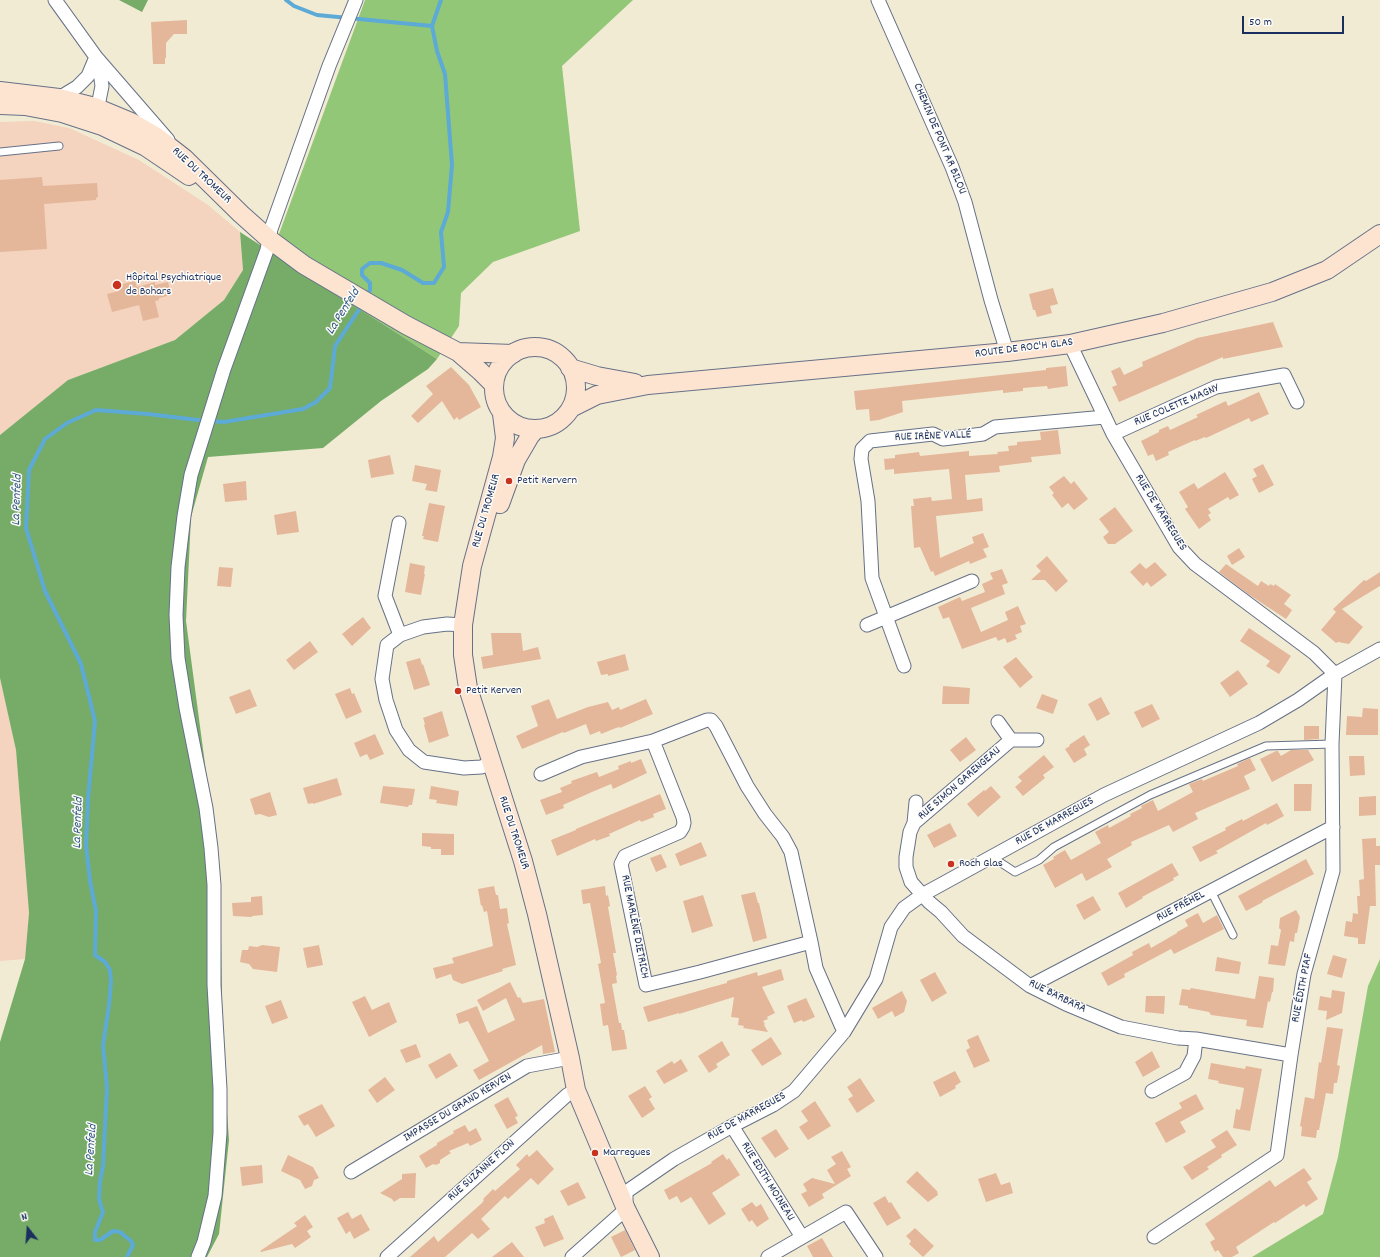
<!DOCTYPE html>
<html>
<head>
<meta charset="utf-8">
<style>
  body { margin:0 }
  #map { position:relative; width:1380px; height:1257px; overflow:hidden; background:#f2ebd4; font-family:Dekko,sans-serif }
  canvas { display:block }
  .north { position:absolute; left:8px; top:1209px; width:40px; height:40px; -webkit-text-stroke:3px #fdfcf7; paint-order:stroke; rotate:343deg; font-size:11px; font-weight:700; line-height:16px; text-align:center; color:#1b2f5e }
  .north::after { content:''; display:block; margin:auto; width:14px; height:18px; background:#1b2f5e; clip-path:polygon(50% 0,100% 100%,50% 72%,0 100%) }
  .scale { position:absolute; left:1242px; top:16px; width:102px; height:18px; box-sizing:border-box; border:2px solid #1b2f5e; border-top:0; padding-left:5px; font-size:12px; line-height:14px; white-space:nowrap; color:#1b2f5e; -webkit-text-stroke:3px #fdfcf7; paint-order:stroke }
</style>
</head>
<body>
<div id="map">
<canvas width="1380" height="1257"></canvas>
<div class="north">N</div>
<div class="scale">50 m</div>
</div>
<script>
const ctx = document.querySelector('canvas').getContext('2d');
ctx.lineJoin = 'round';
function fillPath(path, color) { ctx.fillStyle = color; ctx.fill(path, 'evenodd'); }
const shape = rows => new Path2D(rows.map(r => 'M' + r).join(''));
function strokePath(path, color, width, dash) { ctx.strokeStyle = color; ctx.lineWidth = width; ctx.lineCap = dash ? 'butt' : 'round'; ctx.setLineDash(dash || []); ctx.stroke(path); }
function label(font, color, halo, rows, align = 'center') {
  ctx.font = font + ' Dekko,sans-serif'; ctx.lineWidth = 3; ctx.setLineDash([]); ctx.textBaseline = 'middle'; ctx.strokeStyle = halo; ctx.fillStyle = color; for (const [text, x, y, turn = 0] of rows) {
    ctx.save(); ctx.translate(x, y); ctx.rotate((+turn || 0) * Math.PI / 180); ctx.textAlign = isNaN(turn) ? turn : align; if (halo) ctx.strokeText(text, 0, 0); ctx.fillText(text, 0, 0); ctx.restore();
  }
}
fillPath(shape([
  [34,121,69,128,139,160,208,205,240,232,243,270,224,300,175,340,68,380,0,435,0,122],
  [0,678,16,750,29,913,25,959,0,961]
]), '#f4d3bf');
fillPath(shape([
  [365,0,633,0,562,66,580,231,493,262,461,293,459,326,437,359,272,253],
  [1380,959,1380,1257,1252,1257,1323,1214,1338,1157,1368,986]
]), '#93c778');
fillPath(shape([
  [119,0,148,0,142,12],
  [240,232,437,359,428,369,381,401,323,448,208,457,191,517,186,621,220,877,223,1059,229,1140,219,1234,207,1257,0,1257,0,1042,25,959,29,913,16,750,0,678,0,435,68,380,175,340,224,300,243,270]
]), '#76ac68');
strokePath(shape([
  [286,0,294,6,317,15,432,26],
  [366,297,370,290,370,283,362,275,362,269,370,263,381,263,402,270,423,283,434,283,444,267,441,232,448,212,452,165,445,74,437,51,432,26,441,0],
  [127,1257,133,1245,131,1241,120,1232,113,1231,100,1240,95,1240,95,1232,103,1212,99,1199,100,1181,103,1166,107,1088,103,1045,109,1005,111,982,110,970,105,962,95,955,96,911,90,881,86,845,88,799,95,721,81,664,45,591,26,528,29,470,45,439,67,423,96,410,148,414,198,420,224,422,303,409,316,402,330,388,335,346,362,305]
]), '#5caad5', 4);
fillPath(shape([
  [187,20,187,34,174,34,166,43,166,58,165,58,165,64,153,64,151,22],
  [42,177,43,186,97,183,98,197,96,198,96,200,44,204,47,249,0,252,0,180],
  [135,281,137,287,155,282,155,285,168,282,171,295,159,298,159,300,155,301,159,317,143,321,139,305,112,312,107,294,119,291,118,285],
  [1053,288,1058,304,1050,306,1052,313,1037,317,1035,310,1033,310,1029,294],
  [1273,322,1283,347,1223,359,1223,357,1119,402,1112,387,1117,385,1111,371,1120,367,1124,375,1143,366,1142,362,1197,338],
  [1066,366,1068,386,1048,389,1047,386,1023,388,1023,391,1003,393,1003,390,902,401,903,412,879,420,870,421,869,409,856,410,854,391,1046,370,1046,368],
  [451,367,469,385,481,407,459,420,457,417,454,420,442,401,418,423,411,416,433,394,426,386],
  [1259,392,1269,414,1251,422,1249,418,1206,438,1205,437,1195,441,1195,440,1168,452,1169,455,1156,461,1153,454,1148,456,1141,441,1159,432,1159,430,1168,426,1170,430,1198,417,1196,415,1226,401,1228,406],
  [1058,430,1061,454,1031,457,1032,462,999,466,1000,472,965,475,967,500,982,498,983,511,936,516,940,558,974,543,972,537,983,533,989,547,983,549,987,557,970,564,969,561,935,576,933,571,931,572,920,547,914,548,911,506,914,506,913,499,931,497,932,501,952,499,949,469,894,474,894,469,885,470,884,459,895,458,895,455,919,452,920,456,969,451,969,456,998,454,997,452,1009,451,1008,446,1017,445,1017,442,1041,440,1040,432],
  [390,455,394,474,371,478,368,460],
  [1263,464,1274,485,1259,493,1252,479,1257,476,1253,469],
  [415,465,441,470,437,492,425,490,427,484,412,481],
  [1225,472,1239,495,1230,500,1228,497,1208,509,1211,513,1208,515,1211,520,1199,529,1185,509,1188,507,1179,492,1194,483,1198,489],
  [1064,476,1071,484,1074,481,1088,499,1074,510,1068,503,1062,508,1052,495,1054,493,1049,487],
  [246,481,247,500,225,502,223,484],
  [429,503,445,506,438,542,423,539,424,536,422,536],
  [1115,507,1133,531,1115,544,1108,544,1103,537,1109,532,1099,519],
  [296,511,299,532,277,535,274,515],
  [1239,548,1245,557,1232,565,1227,556],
  [1047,556,1068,581,1056,592,1045,580,1031,580,1041,571,1036,566],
  [1155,562,1167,575,1151,587,1147,582,1143,586,1130,572,1140,563,1146,569],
  [410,563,425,566,424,574,425,574,421,595,405,592],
  [1226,564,1258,586,1261,581,1269,586,1270,584,1274,586,1275,584,1291,595,1284,604,1292,610,1286,619,1248,594,1219,572],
  [219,567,233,568,231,587,217,586],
  [1002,569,1008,583,1002,585,1005,594,971,608,981,632,1008,620,1005,612,1018,606,1026,624,1020,626,1022,632,1015,635,1017,639,1007,643,1005,638,998,641,996,637,962,649,949,617,943,619,938,607,960,597,962,601,985,592,982,584,993,579,990,573],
  [1380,572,1380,586,1342,609,1363,627,1349,644,1338,642,1336,643,1321,630,1336,612,1333,609,1364,580,1366,581],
  [363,617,371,628,352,646,342,634],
  [1249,628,1291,656,1279,674,1266,666,1270,661,1240,641],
  [491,633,521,633,523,651,538,647,541,659,483,669,481,657,493,655],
  [310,641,318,652,294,670,286,660],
  [625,654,629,670,608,676,608,674,601,675,597,662],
  [1016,657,1033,677,1020,688,1003,667],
  [420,658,422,665,423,664,430,685,414,690,406,662],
  [1238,670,1248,684,1230,697,1220,683],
  [943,686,970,688,969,704,942,704],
  [350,688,352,694,354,693,362,712,346,719,335,694],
  [250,689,257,706,236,714,229,697],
  [1042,694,1058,700,1053,714,1036,708],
  [1101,697,1110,714,1097,721,1088,704],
  [549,699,557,719,588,707,608,702,612,710,619,707,620,710,646,699,653,714,620,728,620,727,616,728,601,734,600,731,590,735,586,724,564,733,563,732,522,749,516,736,538,726,531,706],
  [1152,704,1160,719,1142,728,1134,712],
  [1363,708,1378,709,1378,735,1346,735,1347,716,1362,717],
  [442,711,449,736,429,743,424,725,425,724,423,718],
  [1304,726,1319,726,1319,739,1304,740],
  [375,734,384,754,370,760,367,754,360,757,354,743],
  [1084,735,1090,745,1084,749,1087,755,1074,763,1065,749,1070,746,1069,745],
  [966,737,976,750,960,762,950,750],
  [1291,750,1308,750,1314,760,1272,782,1260,759,1276,751,1278,751,1281,756],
  [1044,755,1054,767,1043,775,1045,778,1023,796,1015,787,1022,781,1018,777],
  [1349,756,1364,756,1365,775,1350,776],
  [1250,758,1256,770,1244,776,1250,789,1195,813,1198,819,1173,832,1169,825,1131,842,1132,845,1107,859,1112,867,1086,881,1082,873,1055,888,1043,865,1054,859,1053,857,1065,850,1071,860,1101,843,1095,832,1108,825,1109,828,1131,816,1130,814,1142,808,1141,806,1153,800,1158,811,1193,792,1189,784,1202,779,1203,781,1238,766,1237,764],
  [641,759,647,773,613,789,611,784,592,792,563,805,564,808,546,815,540,800,562,792,560,788,572,783,571,781,597,772,599,777,619,769,618,766,631,761,631,763],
  [337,778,342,795,313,804,313,803,308,804,303,788],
  [1294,784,1312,784,1311,811,1294,811],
  [383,786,415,789,412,805,409,805,408,807,380,803],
  [431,786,459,791,457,806,436,803,437,800,429,799],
  [991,786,1001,797,978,817,967,804,984,790,985,791],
  [270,792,277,815,269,817,260,814,255,815,250,799],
  [660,794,666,809,653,814,654,817,641,822,640,820,609,834,610,836,596,841,595,839,557,856,551,840,576,830,576,829],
  [1376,796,1376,815,1359,816,1359,797],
  [1277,803,1284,816,1267,825,1266,823,1216,851,1218,853,1200,862,1192,847,1226,830,1225,828,1242,819,1243,821],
  [950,823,957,836,934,848,927,835],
  [422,833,454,834,454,855,441,855,441,849,431,849,431,847,422,846],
  [1376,838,1376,846,1380,846,1380,865,1375,865,1376,906,1370,906,1365,944,1358,944,1358,938,1344,936,1346,921,1352,922,1353,913,1358,914,1357,896,1360,896,1359,880,1364,879,1362,839],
  [701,842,707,856,680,866,675,854],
  [661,854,667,867,656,872,650,858],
  [1306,859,1314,874,1262,901,1263,902,1246,911,1238,896],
  [1172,863,1179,875,1173,878,1174,880,1142,897,1143,898,1126,908,1118,893],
  [494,886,496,895,498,895,500,909,507,908,509,923,507,924,516,965,502,969,503,971,462,984,453,980,451,974,436,979,433,968,454,963,452,958,493,946,487,911,484,912,482,905,481,906,478,889],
  [605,886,606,896,608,895,610,906,608,907,616,953,613,953,617,975,616,976,617,983,612,984,619,1023,621,1023,622,1030,624,1030,627,1049,612,1051,608,1025,603,1026,600,1004,605,1003,598,964,601,963,590,903,583,904,581,890],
  [755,892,758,903,759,903,767,938,753,942,741,895],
  [703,895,713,926,692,933,683,901],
  [262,896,263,915,252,916,252,917,233,916,232,903,251,902,251,897],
  [1093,896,1101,910,1084,920,1076,905],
  [1296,910,1300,917,1297,933,1295,933,1294,942,1290,941,1285,966,1268,964,1271,945,1278,946,1281,930,1279,928,1280,918],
  [1198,913,1203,923,1217,915,1224,929,1174,954,1171,949,1124,974,1125,977,1108,986,1101,973,1133,955,1132,952,1149,943,1151,948,1177,933,1177,932,1188,926,1185,920],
  [262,945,280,947,277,972,253,969,249,964,240,962,242,950,248,950,249,946,257,947],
  [319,945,323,965,307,968,303,948],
  [1333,955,1347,959,1342,978,1327,974],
  [1217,957,1241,962,1239,974,1215,971],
  [781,969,784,980,762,987,775,1013,767,1017,768,1019,763,1021,765,1024,764,1025,768,1032,743,1028,744,1026,738,1025,739,1018,731,1017,734,997,679,1014,679,1013,648,1022,643,1007,712,987,727,983,727,981,757,972,758,976],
  [935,972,947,993,932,1002,920,980],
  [1259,976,1274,978,1273,992,1272,992,1270,1002,1268,1001,1263,1028,1246,1026,1247,1020,1211,1015,1209,1012,1188,1008,1188,1006,1179,1005,1182,989,1190,990,1191,988,1255,999],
  [510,982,518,998,520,997,523,1003,544,999,555,1052,543,1054,542,1045,479,1080,473,1070,489,1061,468,1021,459,1024,456,1014,477,1006,488,1033,515,1020,506,998,483,1011,477,1000],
  [1332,990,1345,992,1342,1013,1326,1020,1327,1011,1318,1010,1320,996,1331,998],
  [902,991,907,1001,904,1012,895,1017,892,1011,878,1019,872,1008],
  [365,996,372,1010,389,1002,397,1022,369,1037,352,1002],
  [1146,996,1165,996,1164,1014,1145,1012],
  [806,998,815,1017,803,1022,802,1020,794,1023,787,1006],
  [281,1000,288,1018,272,1024,265,1006],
  [1327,1027,1343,1029,1337,1065,1340,1066,1337,1083,1334,1083,1333,1094,1326,1093,1319,1130,1317,1130,1316,1138,1301,1136,1302,1127,1300,1126,1305,1097,1314,1099,1319,1062,1321,1063],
  [978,1035,990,1061,974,1068,966,1050,970,1048,967,1040],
  [771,1037,782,1054,762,1066,751,1050],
  [722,1041,730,1055,716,1064,718,1067,709,1073,698,1056],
  [416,1044,421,1057,406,1063,400,1050],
  [1152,1051,1160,1067,1143,1077,1135,1062],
  [450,1053,458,1066,436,1079,428,1065],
  [681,1059,688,1071,664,1084,656,1071,672,1061,674,1064],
  [1211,1063,1245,1069,1246,1066,1262,1069,1250,1131,1233,1128,1236,1109,1240,1110,1244,1088,1218,1083,1219,1081,1208,1079],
  [955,1071,961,1082,955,1086,956,1088,940,1097,933,1082],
  [385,1077,395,1090,377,1103,368,1090],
  [860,1078,875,1101,857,1113,848,1099,853,1096,847,1087],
  [645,1086,652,1097,649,1099,655,1109,642,1118,628,1096],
  [1196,1094,1204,1109,1180,1122,1186,1132,1166,1143,1155,1123,1182,1108,1179,1103],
  [508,1097,518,1116,515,1117,518,1123,507,1129,494,1105],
  [815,1101,831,1126,808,1140,799,1127,808,1121,801,1111],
  [322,1104,335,1126,316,1137,308,1124,304,1126,298,1116],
  [465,1125,469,1132,476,1128,482,1140,470,1146,468,1143,449,1151,451,1153,440,1160,440,1163,436,1165,433,1164,426,1168,419,1156,437,1145,437,1143,454,1133,453,1131],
  [776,1129,789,1149,775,1158,761,1138],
  [1227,1130,1237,1145,1221,1155,1222,1157,1207,1167,1209,1169,1192,1180,1183,1167,1216,1147,1211,1140],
  [537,1150,554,1169,538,1185,531,1178,508,1199,505,1196,481,1219,490,1229,478,1239,472,1233,445,1257,410,1257,434,1236,438,1242,482,1203,484,1200,483,1199,493,1189,495,1191,520,1169,516,1165,527,1154,529,1157],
  [842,1151,851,1167,847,1169,851,1176,822,1194,824,1198,809,1207,801,1194,807,1191,803,1184,812,1178,835,1184,827,1170,836,1164,831,1157],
  [723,1154,727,1160,729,1158,740,1175,712,1193,726,1214,709,1225,691,1197,681,1203,677,1196,669,1200,664,1190,712,1163,711,1162],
  [288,1155,313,1167,319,1178,314,1180,312,1186,305,1189,300,1180,281,1171],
  [262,1165,263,1183,242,1186,240,1167],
  [1304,1168,1312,1179,1307,1182,1318,1199,1306,1207,1304,1204,1275,1223,1274,1222,1236,1247,1239,1253,1232,1257,1223,1257,1218,1250,1215,1252,1210,1242,1215,1239,1205,1224,1270,1180,1275,1187],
  [917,1171,937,1191,938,1195,928,1202,906,1182],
  [416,1173,415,1198,400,1198,394,1202,392,1199,380,1193,402,1179,402,1174],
  [996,1173,1001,1185,1010,1182,1013,1193,986,1202,978,1179],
  [578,1182,586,1198,568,1206,560,1191],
  [885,1196,889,1203,891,1202,901,1218,887,1226,873,1203],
  [752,1202,756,1207,761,1204,769,1219,757,1227,752,1220,749,1222,741,1209],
  [348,1212,352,1219,361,1214,370,1230,354,1239,350,1231,346,1234,337,1218],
  [305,1215,313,1227,307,1231,311,1237,295,1248,292,1244,261,1252,260,1251,297,1226,294,1223],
  [553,1215,564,1239,544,1247,535,1227,545,1223,544,1219],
  [915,1228,934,1246,923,1257,909,1244,911,1241,906,1236],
  [625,1230,635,1250,621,1257,611,1237],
  [822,1238,833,1257,813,1257,807,1246],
  [512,1242,524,1257,492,1257]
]), '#e4b79a');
const lane = shape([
  [0,152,59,146],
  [992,857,1015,872,1039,860,1054,847,1150,795,1266,746,1332,744],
  [1211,891,1233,935]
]);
const street = shape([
  [55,0,96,57,100,72,102,86,99,101,95,107,88,110],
  [878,0,952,167,965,202,991,300,1007,352],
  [59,98,77,87,88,76,96,57,168,140],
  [1070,344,1113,434,1179,547,1195,564,1314,653,1335,674],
  [1113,434,1216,387,1284,375,1297,402],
  [399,523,385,596,400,635],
  [463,625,447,624,423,627,400,635,387,645,382,679,386,700,396,730,409,750,424,762,464,768,481,767,491,764],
  [867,625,972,581],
  [904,666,872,578,868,501,861,459,862,449,870,441,933,434,943,439,983,434,995,427,1105,417],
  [998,722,1011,740],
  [1037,740,1011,740,914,823,910,832,906,857,906,867,911,882,929,902,941,912,963,936,1030,986,1066,1004,1121,1027,1178,1038,1196,1039,1291,1055],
  [653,741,683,817,684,823,683,827,680,832,625,856,621,864,646,985,700,972,811,942,816,968,844,1032],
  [541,774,581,757,653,741,707,720,711,720,716,726,747,786,765,814,783,837,791,852,811,942],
  [914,823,916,802],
  [1030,986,1333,827],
  [1152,1091,1185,1073,1194,1056,1196,1039],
  [732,1126,802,1237],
  [351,1172,527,1066,570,1058],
  [1154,1237,1277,1155,1291,1055,1304,974,1333,871,1332,744,1335,674],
  [198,1257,204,1242,215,1196,220,1133,220,1089,214,985,214,885,211,848,206,808,186,708,178,658,176,615,178,567,184,516,191,475,224,369,267,250,271,229,329,66,356,0],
  [387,1257,567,1095,576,1090],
  [572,1257,626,1209,626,1192,674,1159,732,1126,773,1105,794,1091,844,1032,876,979,891,927,904,908,922,895,1104,795,1259,723,1298,700,1335,674,1380,649],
  [768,1257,846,1212,876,1257]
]);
const secondary = shape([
  [0,91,59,98,95,107,131,122,157,137,184,158,241,214,269,239,304,265,406,325,458,352,480,371,494,385],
  [0,105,25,106,62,113,102,126,146,147,189,176],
  '494 388a41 41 0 1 1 82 0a41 41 0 1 1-82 0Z',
  [458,352,513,354],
  [570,368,597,376,635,383],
  [571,408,597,395,648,385,1007,352,1070,344,1163,323,1272,292,1327,270,1380,234],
  [502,414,505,438,502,457,472,566,463,625,463,655,468,688,523,861,537,914,570,1058,576,1090,626,1209,650,1257],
  [500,504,516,460,530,436,536,429]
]);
strokePath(lane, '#667187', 9);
strokePath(street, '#667187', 15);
strokePath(secondary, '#667187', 20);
strokePath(lane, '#fff', 7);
strokePath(street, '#fff', 13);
strokePath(secondary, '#fde4d1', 18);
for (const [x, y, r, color] of [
  [117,285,5,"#c8321e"],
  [509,481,4,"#c8321e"],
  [458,691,4,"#c8321e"],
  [951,864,4,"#c8321e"],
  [595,1153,4,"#c8321e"]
]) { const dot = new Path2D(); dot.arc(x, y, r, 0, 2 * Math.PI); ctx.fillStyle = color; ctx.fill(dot); strokePath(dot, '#fdfcf7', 1.5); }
label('12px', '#1b2f5e', '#fdfcf7', [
  ["CHEMIN DE PONT AR BILOU",939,139,67],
  ["RUE DU TROMEUR",201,176,43],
  ["ROUTE DE ROC'H GLAS",1024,349,-7],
  ["RUE COLETTE MAGNY",1177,406,-23],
  ["RUE IRÈNE VALLÉ",933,437,-2],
  ["RUE DU TROMEUR",487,511,-74],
  ["RUE DE MARREGUES",1160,513,58],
  ["RUE SIMON GARENGEAU",960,784,-41],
  ["RUE DE MARREGUES",1055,822,-29],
  ["RUE DU TROMEUR",513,833,72],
  ["RUE FRÉHEL",1181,907,-28],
  ["RUE MARLÈNE DIETRICH",634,927,79],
  ["RUE ÉDITH PIAF",1303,988,-79],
  ["RUE BARBARA",1057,997,26],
  ["IMPASSE DU GRAND KERVEN",458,1108,-31],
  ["RUE DE MARREGUES",747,1117,-29],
  ["RUE SUZANNE FLON",482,1171,-42],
  ["RUE EDITH MOINEAU",767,1182,58]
]);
label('12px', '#1b2f5e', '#fdfcf7', [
  ["Hôpital Psychiatrique",126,278],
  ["de Bohars",126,292],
  ["Petit Kervern",517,481],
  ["Petit Kerven",466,691],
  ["Roch Glas",959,864],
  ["Marregues",603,1153]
], 'left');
label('italic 13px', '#325a88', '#fdfcf7', [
  ["La Penfeld",344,312,-58],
  ["La Penfeld",18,500,-88],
  ["La Penfeld",79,823,-88],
  ["La Penfeld",92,1150,-86]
]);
</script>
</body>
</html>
